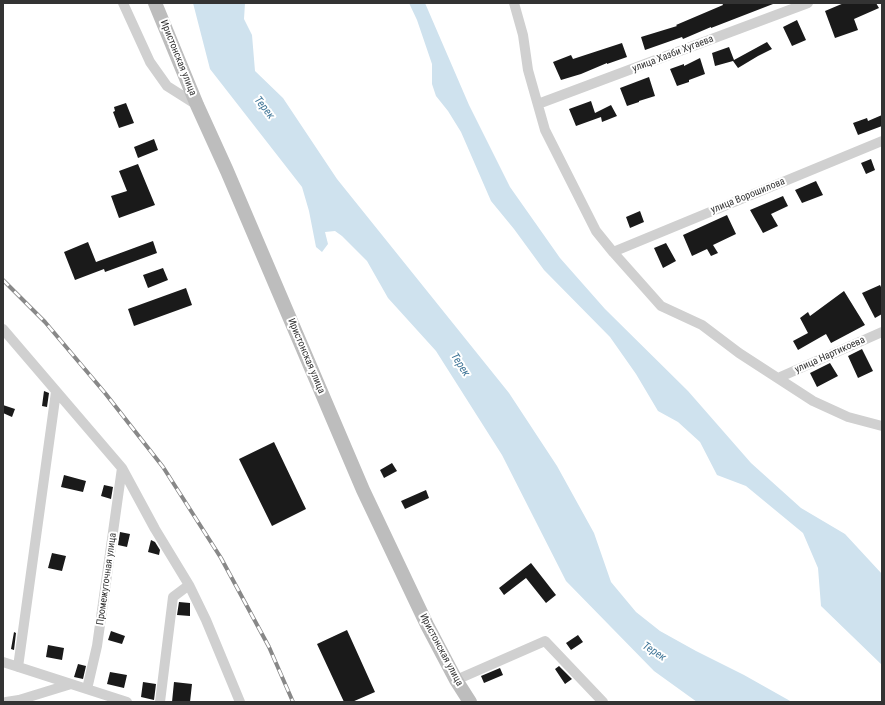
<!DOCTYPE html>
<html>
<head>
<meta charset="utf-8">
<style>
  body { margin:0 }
  #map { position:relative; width:885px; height:705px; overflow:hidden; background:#fff; font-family:"Roboto Condensed",sans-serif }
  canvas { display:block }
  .frame { position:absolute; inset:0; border:4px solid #333; pointer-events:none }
</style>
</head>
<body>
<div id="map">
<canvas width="885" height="705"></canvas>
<div class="frame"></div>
</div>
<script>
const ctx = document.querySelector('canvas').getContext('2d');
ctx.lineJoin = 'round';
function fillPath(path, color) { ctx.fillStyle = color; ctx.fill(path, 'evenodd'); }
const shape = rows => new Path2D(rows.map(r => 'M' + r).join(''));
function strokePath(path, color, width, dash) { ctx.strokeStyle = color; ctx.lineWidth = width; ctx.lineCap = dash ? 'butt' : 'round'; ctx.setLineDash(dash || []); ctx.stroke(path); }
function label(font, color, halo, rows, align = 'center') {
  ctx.font = font + ' "Roboto Condensed",sans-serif'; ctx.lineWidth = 4; ctx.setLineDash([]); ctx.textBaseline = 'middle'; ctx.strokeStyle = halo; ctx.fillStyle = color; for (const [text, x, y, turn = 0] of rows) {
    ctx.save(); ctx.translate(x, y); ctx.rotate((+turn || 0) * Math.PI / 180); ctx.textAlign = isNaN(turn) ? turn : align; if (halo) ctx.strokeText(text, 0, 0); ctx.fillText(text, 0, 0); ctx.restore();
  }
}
fillPath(shape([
  [193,3,245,3,244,19,252,35,255,71,283,98,337,179,509,393,557,466,594,533,611,582,636,612,660,631,696,651,744,675,792,702,697,702,654,671,566,581,502,455,436,351,388,298,367,261,342,236,335,231,325,232,328,244,322,252,316,247,309,211,302,187,210,69],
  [409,3,425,3,469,105,510,187,560,258,605,309,688,391,751,463,801,508,845,534,882,574,882,665,821,606,818,568,803,533,746,486,717,475,700,442,678,422,658,411,636,374,610,337,544,270,514,229,491,201,461,132,448,111,436,96,432,84,432,64,417,20]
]), '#cfe2ee');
fillPath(shape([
  [722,3,773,4,711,28,711,27,683,39,682,37,645,50,641,37,677,26,676,25,723,5],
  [844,3,876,3,879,8,854,19,858,30,835,38,825,11],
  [797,20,806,40,792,46,783,27],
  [767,42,772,49,758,56,738,68,733,61,715,66,712,53,729,47,734,60],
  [622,43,627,57,607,64,607,63,581,74,561,80,553,62,571,55,573,59],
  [700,58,705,74,689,80,689,82,677,86,670,69,684,64,684,66],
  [649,77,655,96,639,101,639,102,627,106,620,88],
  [591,101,595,113,611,105,617,116,602,122,601,117,576,126,569,109],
  [126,103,134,123,119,128,113,112,115,111,114,107],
  [882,115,882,126,858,135,853,123,867,118,868,121],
  [154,139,158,150,138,158,134,147],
  [871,159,875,170,866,174,861,163],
  [138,164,155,205,119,218,111,196,127,191,119,171],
  [816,181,823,195,802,203,795,190],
  [783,196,788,206,771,214,778,226,763,233,750,210],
  [640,211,644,222,630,228,626,217],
  [727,215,736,234,713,245,718,253,711,256,707,249,692,256,683,235],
  [153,241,157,253,105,272,104,269,75,280,64,252,88,242,96,262],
  [666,243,676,261,663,268,654,248],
  [163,268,168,280,148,288,143,275],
  [880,285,882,289,882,314,875,318,862,293],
  [186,288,192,305,134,326,128,309],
  [844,291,865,325,831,343,826,334,798,350,793,341,808,333,800,318,808,312,810,316],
  [862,349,873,371,858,378,848,356],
  [830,363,838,376,817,387,810,373],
  [44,391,49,393,47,407,42,406],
  [3,405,15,409,12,417,3,413],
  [274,442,306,509,272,526,239,459],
  [392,463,397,471,384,478,380,470],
  [64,475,86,481,83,492,61,487],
  [104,485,113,487,111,499,101,496],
  [426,490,429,498,405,509,401,501],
  [120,532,130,534,127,547,118,545],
  [151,540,155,542,160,550,159,555,148,552],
  [52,553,66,556,62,571,48,568],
  [531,563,556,595,546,603,526,578,504,595,499,588],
  [179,602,190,603,190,616,177,615],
  [347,630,375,692,352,702,344,702,317,644],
  [111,631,125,636,122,644,108,640],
  [14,632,16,633,14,650,11,649],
  [578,635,583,642,571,650,566,643],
  [48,645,64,648,62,660,46,657],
  [78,664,86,666,83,679,74,677],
  [559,666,572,679,565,684,555,669],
  [500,668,503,675,484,683,481,676],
  [110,672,127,675,124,688,107,684],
  [143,682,156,684,154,700,141,697],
  [174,682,192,684,190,702,172,702]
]), '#1a1a1a');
strokePath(shape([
  [123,3,150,62,167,86,197,105],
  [514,3,523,35,528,70,545,130,596,231,613,252,661,306,702,325,739,353,813,401,848,417,882,426],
  [538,104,808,3],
  [613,252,882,141],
  [3,329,122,468,155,529,189,585,206,620,240,702],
  [778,378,882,332],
  [3,662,127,702],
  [18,667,56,392],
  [456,680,545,641,603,702],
  [87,689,97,646,122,468],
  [6,702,19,700,71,684],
  [160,702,173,597,189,585]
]), '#d0d0d0', 10);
strokePath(shape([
  [155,3,197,105,227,171,363,490,427,625,456,680,470,702]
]), '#bdbdbd', 14);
const rail = shape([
  [3,280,45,322,105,393,163,467,221,558,269,647,293,702]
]);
strokePath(rail, '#888', 4);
strokePath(rail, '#fff', 2.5, [8]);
label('10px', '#333', '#fff', [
  ["улица Хазби Хугаева",673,54,-21],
  ["Иристонская улица",178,58,68],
  ["улица Ворошилова",748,196,-22],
  ["улица Нартикоева",830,355,-24],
  ["Иристонская улица",306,356,67],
  ["Промежуточная улица",107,579,-82],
  ["Иристонская улица",441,650,62]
]);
label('italic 11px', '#3f7597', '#fff', [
  ["Терек",264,108,52],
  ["Терек",460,365,57],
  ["Терек",654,652,33]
]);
</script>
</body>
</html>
